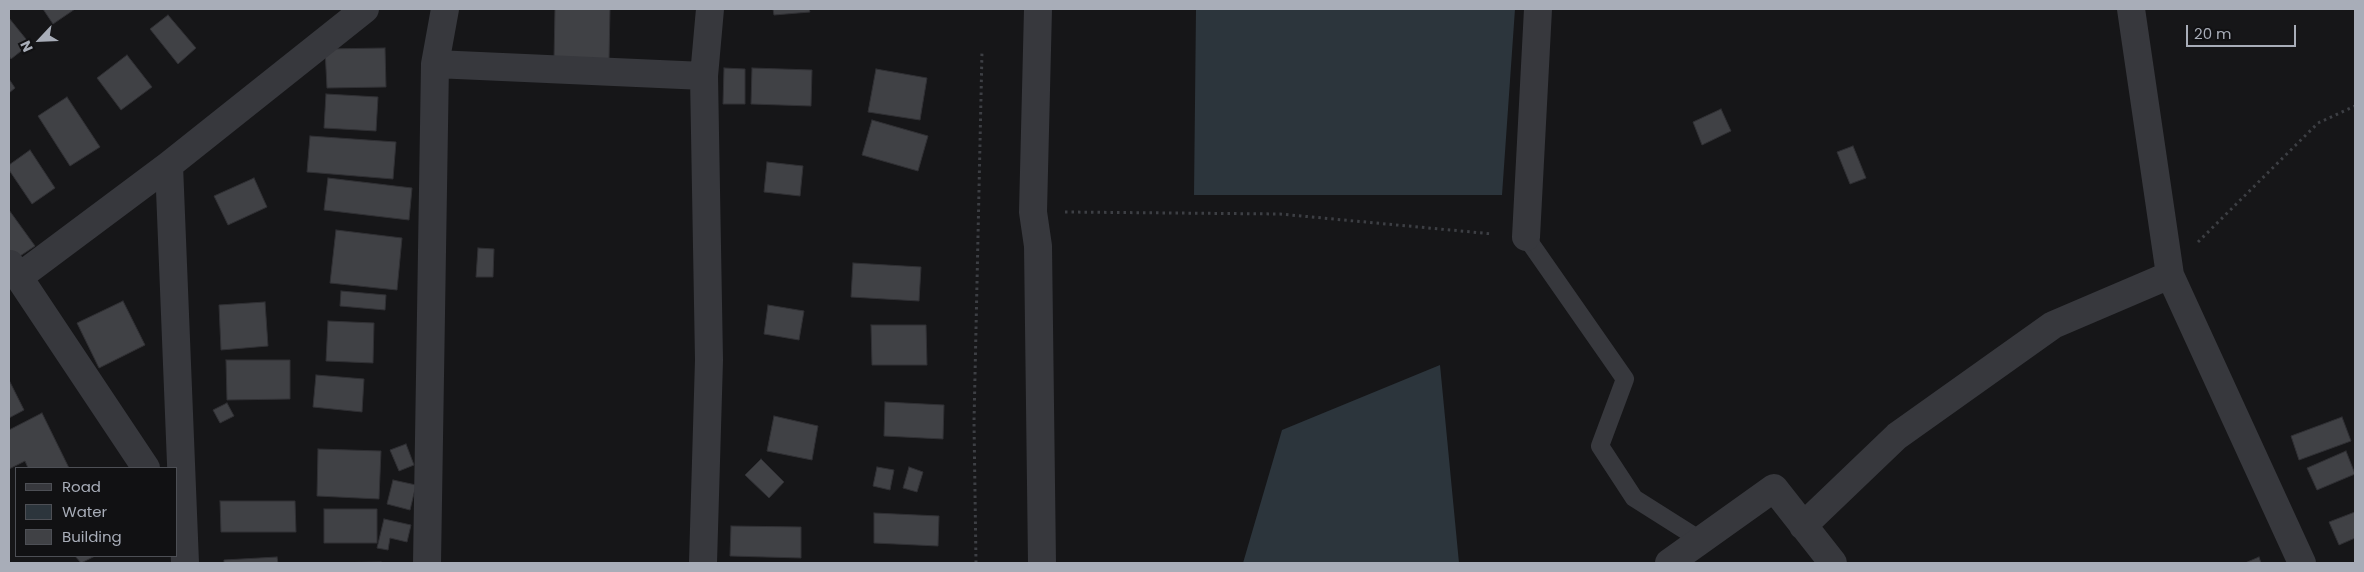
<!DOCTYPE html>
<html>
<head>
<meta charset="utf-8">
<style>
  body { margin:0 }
  #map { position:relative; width:2364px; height:572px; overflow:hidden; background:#161618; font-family:Poppins,sans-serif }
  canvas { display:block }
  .frame { position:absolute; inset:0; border:10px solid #a8adb8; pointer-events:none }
  .legend { position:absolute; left:15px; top:467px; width:162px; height:90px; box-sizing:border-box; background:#111113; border:1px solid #4d4f55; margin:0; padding:6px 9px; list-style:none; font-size:15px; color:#a8adb8 }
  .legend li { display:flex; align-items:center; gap:10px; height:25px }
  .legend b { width:25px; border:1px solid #4d4f55 }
  .north { position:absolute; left:15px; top:15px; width:50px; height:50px; -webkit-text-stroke:4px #111113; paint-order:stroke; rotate:245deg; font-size:14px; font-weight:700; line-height:20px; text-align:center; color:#a8adb8 }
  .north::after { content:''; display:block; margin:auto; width:18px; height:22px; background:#a8adb8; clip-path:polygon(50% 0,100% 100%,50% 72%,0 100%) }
  .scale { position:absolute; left:2186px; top:25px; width:110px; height:22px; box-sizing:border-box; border:2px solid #a8adb8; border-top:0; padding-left:6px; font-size:15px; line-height:18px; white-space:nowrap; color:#a8adb8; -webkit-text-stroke:4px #111113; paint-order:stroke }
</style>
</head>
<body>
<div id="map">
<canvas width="2364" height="572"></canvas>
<div class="frame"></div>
<ul class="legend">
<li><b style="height:6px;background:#37383d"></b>Road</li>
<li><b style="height:14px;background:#2c353c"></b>Water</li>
<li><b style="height:14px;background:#404145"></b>Building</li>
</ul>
<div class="north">N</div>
<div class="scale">20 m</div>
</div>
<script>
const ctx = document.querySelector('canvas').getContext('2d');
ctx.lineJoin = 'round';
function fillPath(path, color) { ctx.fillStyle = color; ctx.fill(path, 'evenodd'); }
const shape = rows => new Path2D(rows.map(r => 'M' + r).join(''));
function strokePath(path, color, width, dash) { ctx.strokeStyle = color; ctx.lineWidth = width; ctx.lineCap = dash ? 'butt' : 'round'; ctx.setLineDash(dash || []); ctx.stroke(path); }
fillPath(shape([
  [1196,9,1515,9,1502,195,1194,195],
  [1440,365,1459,563,1243,563,1282,430]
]), '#2c353c');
const building = shape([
  [43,9,75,9,53,24,43,9],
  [555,9,610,9,609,60,554,59,555,9],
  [773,9,809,9,810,12,774,15,773,9],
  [168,15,196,48,178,64,150,29,168,15],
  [9,18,30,44,11,59,9,56,9,18],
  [385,48,386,87,327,88,325,49,385,48],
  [127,55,152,87,121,110,97,78,127,55],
  [724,68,745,69,745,104,723,104,724,68],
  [752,68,812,70,811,106,751,104,752,68],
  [876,69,927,78,920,120,868,112,876,69],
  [9,79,15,88,9,93,9,79],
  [326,94,378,97,376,131,324,128,326,94],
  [67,97,100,147,70,166,38,116,67,97],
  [1721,109,1731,131,1702,145,1693,122,1721,109],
  [872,120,928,136,918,171,862,155,872,120],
  [310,136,396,142,393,179,307,172,310,136],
  [1853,146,1866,178,1850,184,1837,152,1853,146],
  [30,150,55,188,32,204,9,170,9,165,30,150],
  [767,162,803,166,800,196,764,192,767,162],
  [254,178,267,207,228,225,214,196,254,178],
  [328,178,412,188,409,220,324,210,328,178],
  [9,210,35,246,14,260,9,252,9,210],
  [336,230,402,238,397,290,330,283,336,230],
  [478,248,494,249,493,277,476,277,478,248],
  [853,263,921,267,919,301,851,297,853,263],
  [341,291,386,295,385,310,340,306,341,291],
  [123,301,145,345,99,368,77,323,123,301],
  [265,302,268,346,221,350,219,305,265,302],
  [768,305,804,311,799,340,764,334,768,305],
  [328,321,374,323,373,363,326,361,328,321],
  [871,325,926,325,927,365,872,365,871,325],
  [226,360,290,360,290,399,227,400,226,360],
  [316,375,364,379,362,412,313,407,316,375],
  [9,380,24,410,9,418,9,380],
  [885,402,944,405,943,439,884,436,885,402],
  [227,403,234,416,220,423,213,410,227,403],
  [42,413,69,468,28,468,25,461,9,469,9,430,42,413],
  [774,416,818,426,812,460,767,451,774,416],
  [2342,417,2351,441,2299,460,2291,436,2342,417],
  [406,444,414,465,399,471,390,450,406,444],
  [318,449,381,451,379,499,317,496,318,449],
  [2346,451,2355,474,2317,490,2307,468,2346,451],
  [761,459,784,482,769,498,745,475,761,459],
  [877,467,894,470,890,490,873,486,877,467],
  [909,467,923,472,917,492,903,488,909,467],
  [393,480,416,485,410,510,387,504,393,480],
  [220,501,295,501,296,532,221,532,220,501],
  [324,509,377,509,377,543,324,543,324,509],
  [2355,512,2355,538,2339,545,2329,522,2355,512],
  [874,513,939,516,938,546,874,543,874,513],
  [384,519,411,525,407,542,390,538,388,550,377,548,384,519],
  [731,526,801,527,801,558,730,556,731,526],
  [75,556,95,556,81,563,75,556],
  [277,557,278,563,224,563,224,560,277,557],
  [2259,557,2261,563,2245,563,2259,557],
  [381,562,381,563,327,563,381,562]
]);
fillPath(building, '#404145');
strokePath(building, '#303034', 1);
strokePath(shape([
  [1065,212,1280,214,1493,234],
  [2198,242,2318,123,2355,106],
  [976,563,974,422,982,51]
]), '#3d3f44', 3, [2.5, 4]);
strokePath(shape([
  [1526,237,1625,379,1600,446,1634,498,1702,541]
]), '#37383d', 18);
strokePath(shape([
  [1038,9,1033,212,1038,246,1042,563],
  [2131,9,2170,275,2302,563],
  [435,64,704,76,709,360,703,563],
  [704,76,710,9],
  [169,165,185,563],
  [1526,237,1538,9],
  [10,264,146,468],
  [19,277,169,165,365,9],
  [1803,526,1897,436,2053,325,2170,275],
  [427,563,435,64,445,9],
  [1669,563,1774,488,1833,563]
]), '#37383d', 28);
</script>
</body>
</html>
